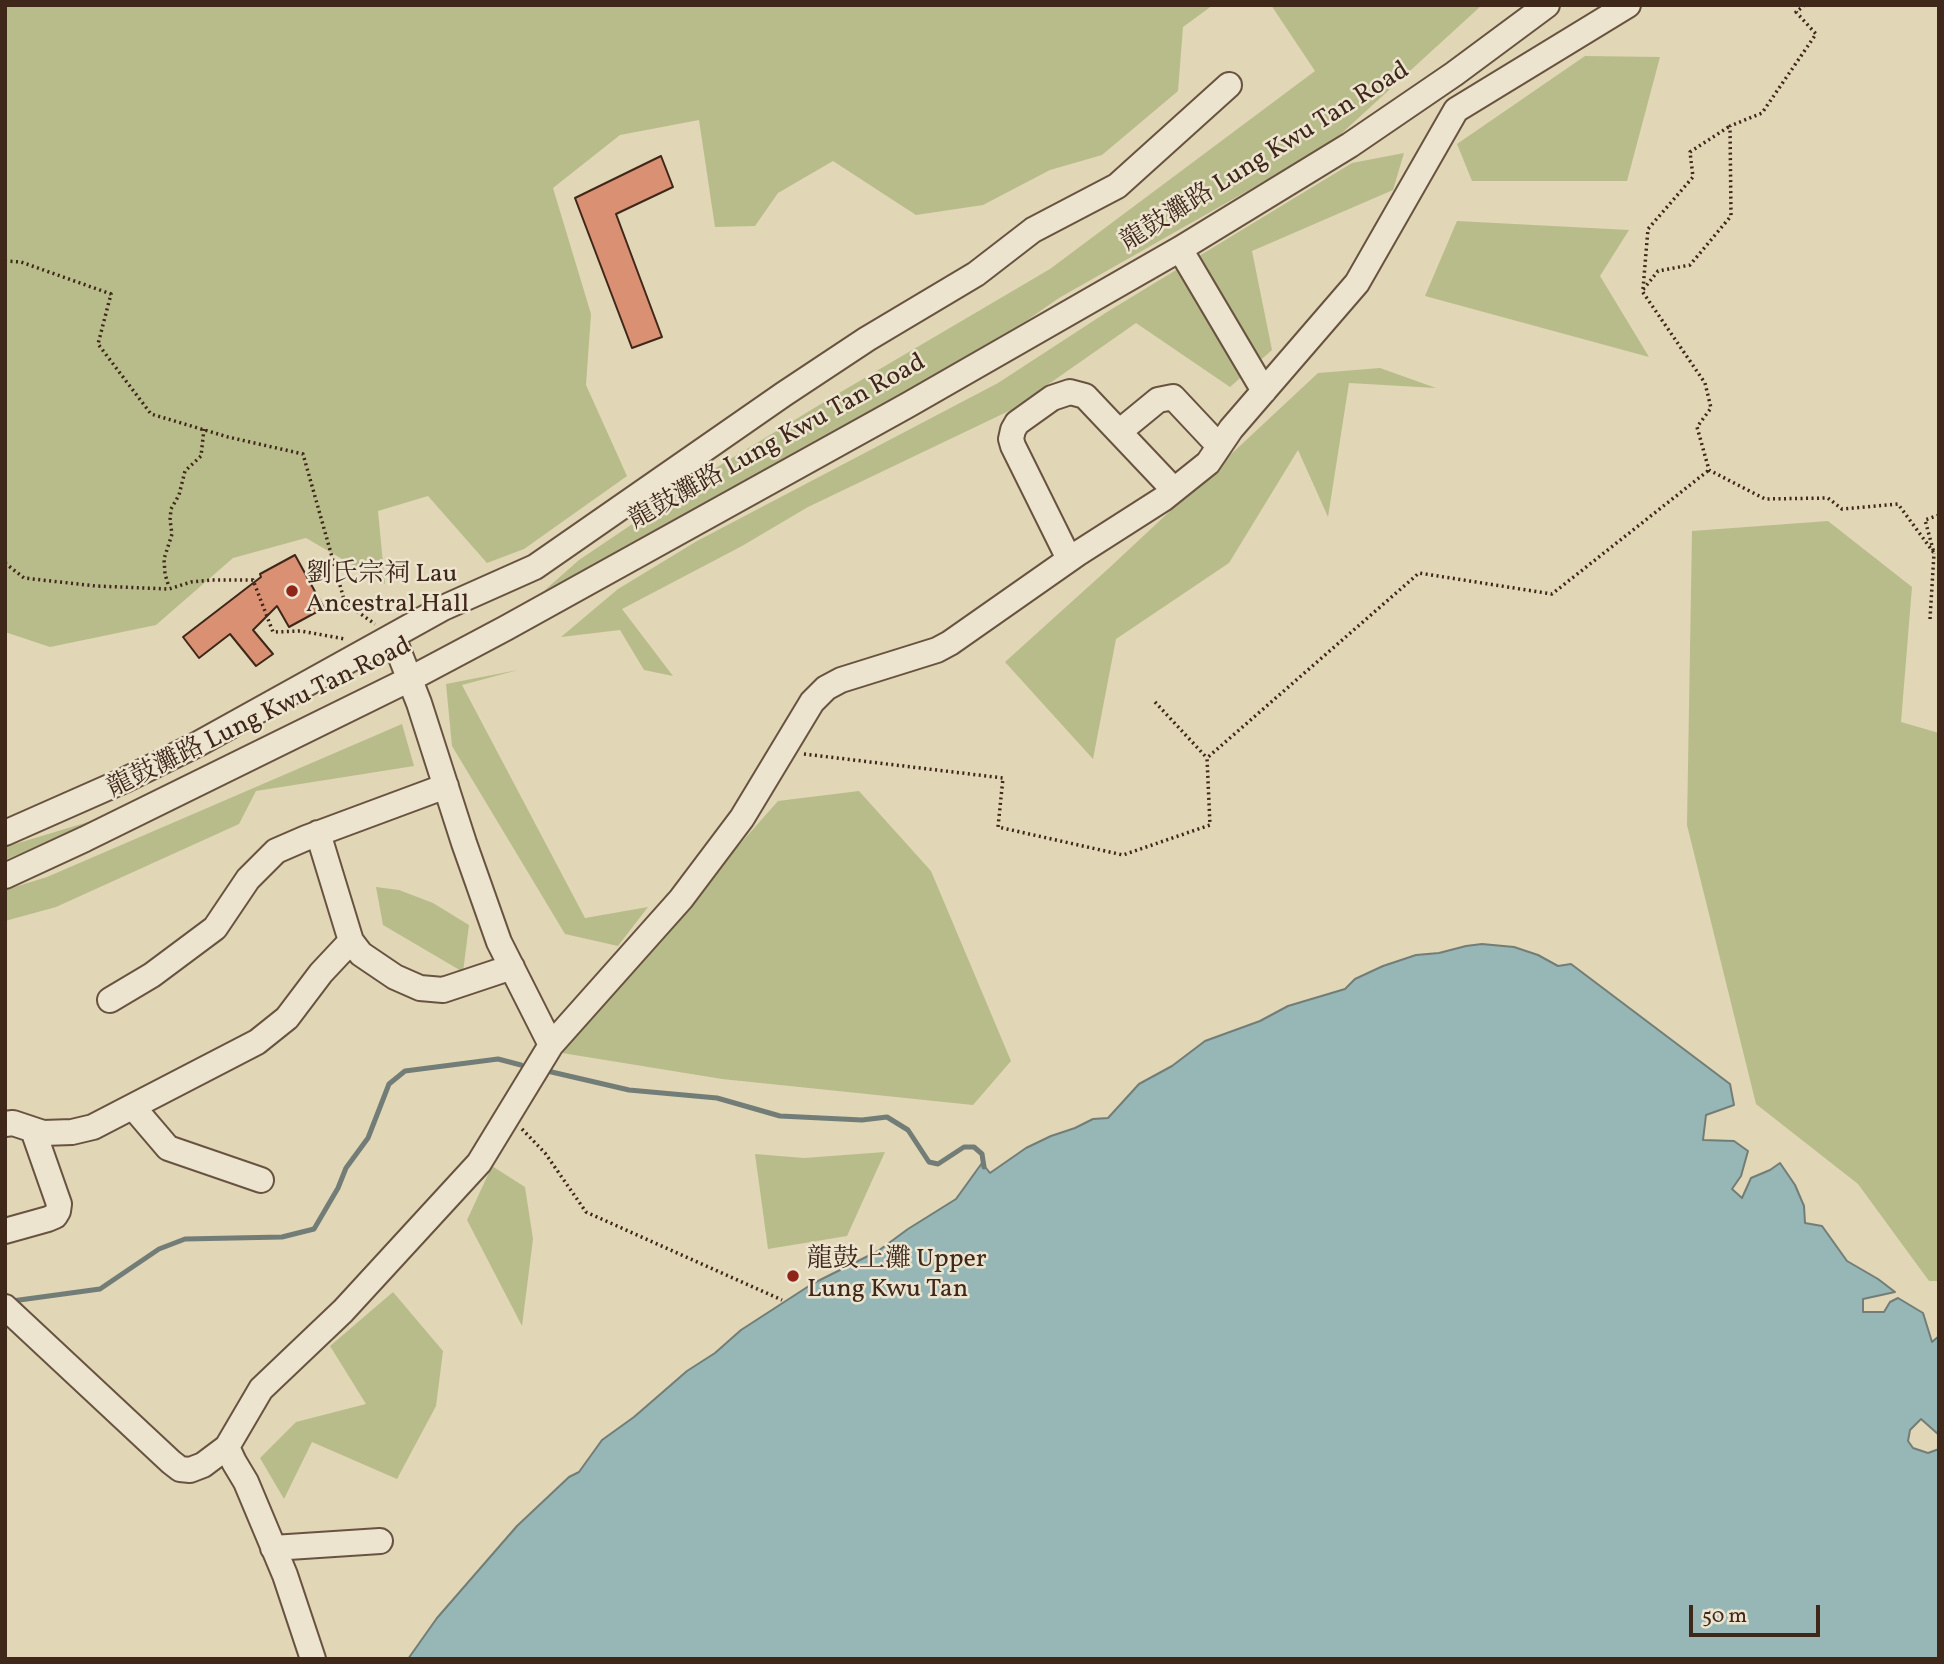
<!DOCTYPE html>
<html>
<head>
<meta charset="utf-8">
<style>
  body { margin:0 }
  #map { position:relative; width:1944px; height:1664px; overflow:hidden; background:#e1d6b5; font-family:Vollkorn,serif }
  canvas { display:block }
  .frame { position:absolute; inset:0; border:7px solid #3f271a; pointer-events:none }
  .scale { position:absolute; left:1689px; top:1605px; width:131px; height:32px; box-sizing:border-box; border:4px solid #3f271a; border-top:0; padding-left:9px; font-size:21px; line-height:24px; white-space:nowrap; color:#3f271a; -webkit-text-stroke:5px #ece4cf; paint-order:stroke }
</style>
</head>
<body>
<div id="map">
<canvas width="1944" height="1664"></canvas>
<div class="frame"></div>
<div class="scale">50 m</div>
</div>
<script>
const ctx = document.querySelector('canvas').getContext('2d');
ctx.lineJoin = 'round';
function fillPath(path, color) { ctx.fillStyle = color; ctx.fill(path, 'evenodd'); }
const shape = rows => new Path2D(rows.map(r => 'M' + r).join(''));
function strokePath(path, color, width, dash) { ctx.strokeStyle = color; ctx.lineWidth = width; ctx.lineCap = dash ? 'butt' : 'round'; ctx.setLineDash(dash || []); ctx.stroke(path); }
function label(font, color, halo, rows, align = 'center') {
  ctx.font = font + ' Vollkorn,"Noto Serif TC",serif'; ctx.lineWidth = 5; ctx.setLineDash([]); ctx.textBaseline = 'middle'; ctx.strokeStyle = halo; ctx.fillStyle = color; for (const [text, x, y, turn = 0] of rows) {
    ctx.save(); ctx.translate(x, y); ctx.rotate((+turn || 0) * Math.PI / 180); ctx.textAlign = isNaN(turn) ? turn : align; if (halo) ctx.strokeText(text, 0, 0); ctx.fillText(text, 0, 0); ctx.restore();
  }
}
fillPath(shape([
  [5,5,1213,5,1183,27,1178,91,1102,155,1050,170,983,205,916,215,833,161,778,193,755,226,715,227,699,120,620,135,553,188,591,314,586,385,627,476,524,549,487,563,428,496,378,511,385,584,306,538,233,558,156,625,50,647,5,632],
  [1271,5,1482,5,1330,144,1059,298,1026,321,787,460,544,591,579,560,714,469,834,396,1050,269,1315,71],
  [1585,56,1660,57,1627,181,1472,181,1457,144],
  [1404,153,1393,190,1252,251,1272,350,1230,387,1136,323,1013,409,808,507,742,546,622,609,673,676,644,670,620,630,561,637,618,589,697,541,998,383,1107,312,1352,163],
  [1457,221,1629,230,1600,276,1649,357,1425,296],
  [1380,368,1436,388,1349,383,1328,517,1298,450,1229,563,1116,639,1093,759,1005,662,1108,569,1318,373],
  [1828,521,1912,587,1901,722,1939,733,1939,1281,1929,1281,1858,1184,1756,1104,1687,825,1692,531],
  [518,670,462,685,585,918,648,907,618,946,565,934,452,746,446,684],
  [402,724,414,766,256,791,239,824,56,907,5,921,5,890,47,877],
  [859,791,931,871,1011,1061,973,1105,722,1079,556,1052,778,801],
  [118,813,5,860,5,847],
  [376,887,399,890,433,903,469,925,463,972,383,925],
  [885,1152,847,1236,768,1249,755,1154,804,1158],
  [492,1166,525,1187,533,1239,522,1326,467,1220],
  [393,1292,443,1351,436,1406,397,1479,312,1442,284,1499,260,1458,296,1422,366,1404,330,1346]
]), '#b8bc8a');
const water = shape([
  [1482,944,1514,947,1538,955,1558,966,1571,964,1730,1084,1734,1105,1706,1115,1703,1140,1734,1141,1748,1151,1741,1176,1732,1189,1742,1198,1751,1178,1770,1170,1780,1163,1795,1185,1804,1206,1805,1223,1822,1226,1847,1261,1878,1279,1895,1292,1863,1299,1863,1312,1884,1312,1890,1302,1898,1298,1923,1313,1932,1342,1939,1336,1939,1435,1921,1419,1910,1430,1908,1441,1913,1448,1928,1453,1939,1449,1939,1659,408,1659,437,1618,517,1526,569,1477,579,1472,602,1440,634,1417,687,1371,715,1353,741,1330,812,1284,878,1251,908,1229,956,1199,982,1163,990,1173,1026,1148,1051,1136,1075,1128,1093,1119,1108,1118,1139,1084,1172,1066,1205,1041,1260,1021,1288,1006,1345,989,1355,979,1383,966,1416,955,1439,953,1466,946,1482,944]
]);
fillPath(water, '#96b7b5');
strokePath(water, '#737d77', 2);
strokePath(shape([
  [543,1070,629,1090,717,1098,780,1116,862,1120,887,1117,908,1130,929,1162,938,1164,964,1147,974,1147,982,1154,984,1167],
  [12,1301,100,1289,159,1249,185,1239,282,1237,314,1229,338,1188,346,1168,368,1138,389,1084,405,1071,498,1059,521,1065]
]), '#737d77', 5);
const building = shape([
  [661,156,673,187,616,214,662,337,632,348,575,198,661,156],
  [295,555,324,608,289,627,277,606,253,630,273,654,256,666,230,634,199,658,183,637,261,577,260,574,295,555]
]);
fillPath(building, '#da9073');
strokePath(building, '#3f271a', 2);
const minor = shape([
  [1180,249,1264,391],
  [1119,432,1158,400,1173,397,1219,446],
  [1069,559,1013,446,1011,439,1013,430,1017,423,1052,398,1070,392,1085,396,1174,490],
  [393,637,419,703,464,843,499,942,551,1045],
  [5,833,125,780,198,744,443,608,535,567,784,394,867,339,976,274,1033,230,1117,186,1229,85],
  [318,833,351,941,361,954,395,977,420,988,443,990,512,967],
  [5,876,85,839,410,679,506,628,908,405,1180,249,1350,145,1454,74,1547,5],
  [110,1000,152,975,215,928,248,879,276,851,306,838,446,786],
  [133,1107,168,1148,261,1180],
  [5,1124,13,1123,43,1133,72,1132,93,1127,257,1042,287,1018,321,973,351,941],
  [5,1231,48,1219,55,1216,58,1211,59,1204,33,1130],
  [5,1307,171,1462,180,1469,190,1470,203,1465,227,1447,261,1389,343,1311,479,1163,551,1045,681,899,742,818,812,702,826,688,841,680,937,650,950,643,1077,554,1163,499,1208,463,1231,429,1357,283,1456,110,1628,5],
  [227,1447,234,1462,246,1482,285,1575,313,1659],
  [273,1548,380,1541]
]);
strokePath(minor, '#685341', 28);
strokePath(shape([
  [1805,5,1796,12,1816,34,1762,113,1730,126,1731,216,1690,265,1658,271,1642,291,1705,383,1711,408,1697,427,1709,470,1765,499,1828,498,1842,509,1898,504,1934,553,1925,520,1939,515],
  [5,261,21,262,111,294,98,344,151,414,228,437,303,454,345,603,375,624],
  [1643,289,1648,229,1693,177,1690,152,1730,126],
  [5,563,24,578,96,586,169,589,191,582,212,580,253,580,273,632,301,631,345,639],
  [168,584,165,574,164,559,172,534,170,520,171,509,179,495,185,471,201,456,204,429],
  [1930,619,1934,553],
  [1155,702,1207,758],
  [804,754,1003,778,998,827,1123,855,1210,825,1207,758,1419,573,1552,594,1709,470],
  [522,1129,545,1153,586,1212,782,1300]
]), '#3f271a', 3.5, [2, 3.5]);
strokePath(minor, '#ece4cf', 24);
for (const [x, y, r, color] of [
  [292,591,7,"#8f2418"],
  [793,1276,7,"#8f2418"]
]) { const dot = new Path2D(); dot.arc(x, y, r, 0, 2 * Math.PI); ctx.fillStyle = color; ctx.fill(dot); strokePath(dot, '#ece4cf', 2.5); }
label('26px', '#3f271a', '#ece4cf', [
  ["龍鼓灘路 Lung Kwu Tan Road",1266,158,-32],
  ["龍鼓灘路 Lung Kwu Tan Road",778,443,-29],
  ["龍鼓灘路 Lung Kwu Tan Road",260,719,-26]
]);
label('26px', '#3f271a', '#ece4cf', [
  ["劉氏宗祠 Lau",306,576],
  ["Ancestral Hall",306,606],
  ["龍鼓上灘 Upper",807,1261],
  ["Lung Kwu Tan",807,1291]
], 'left');
</script>
</body>
</html>
